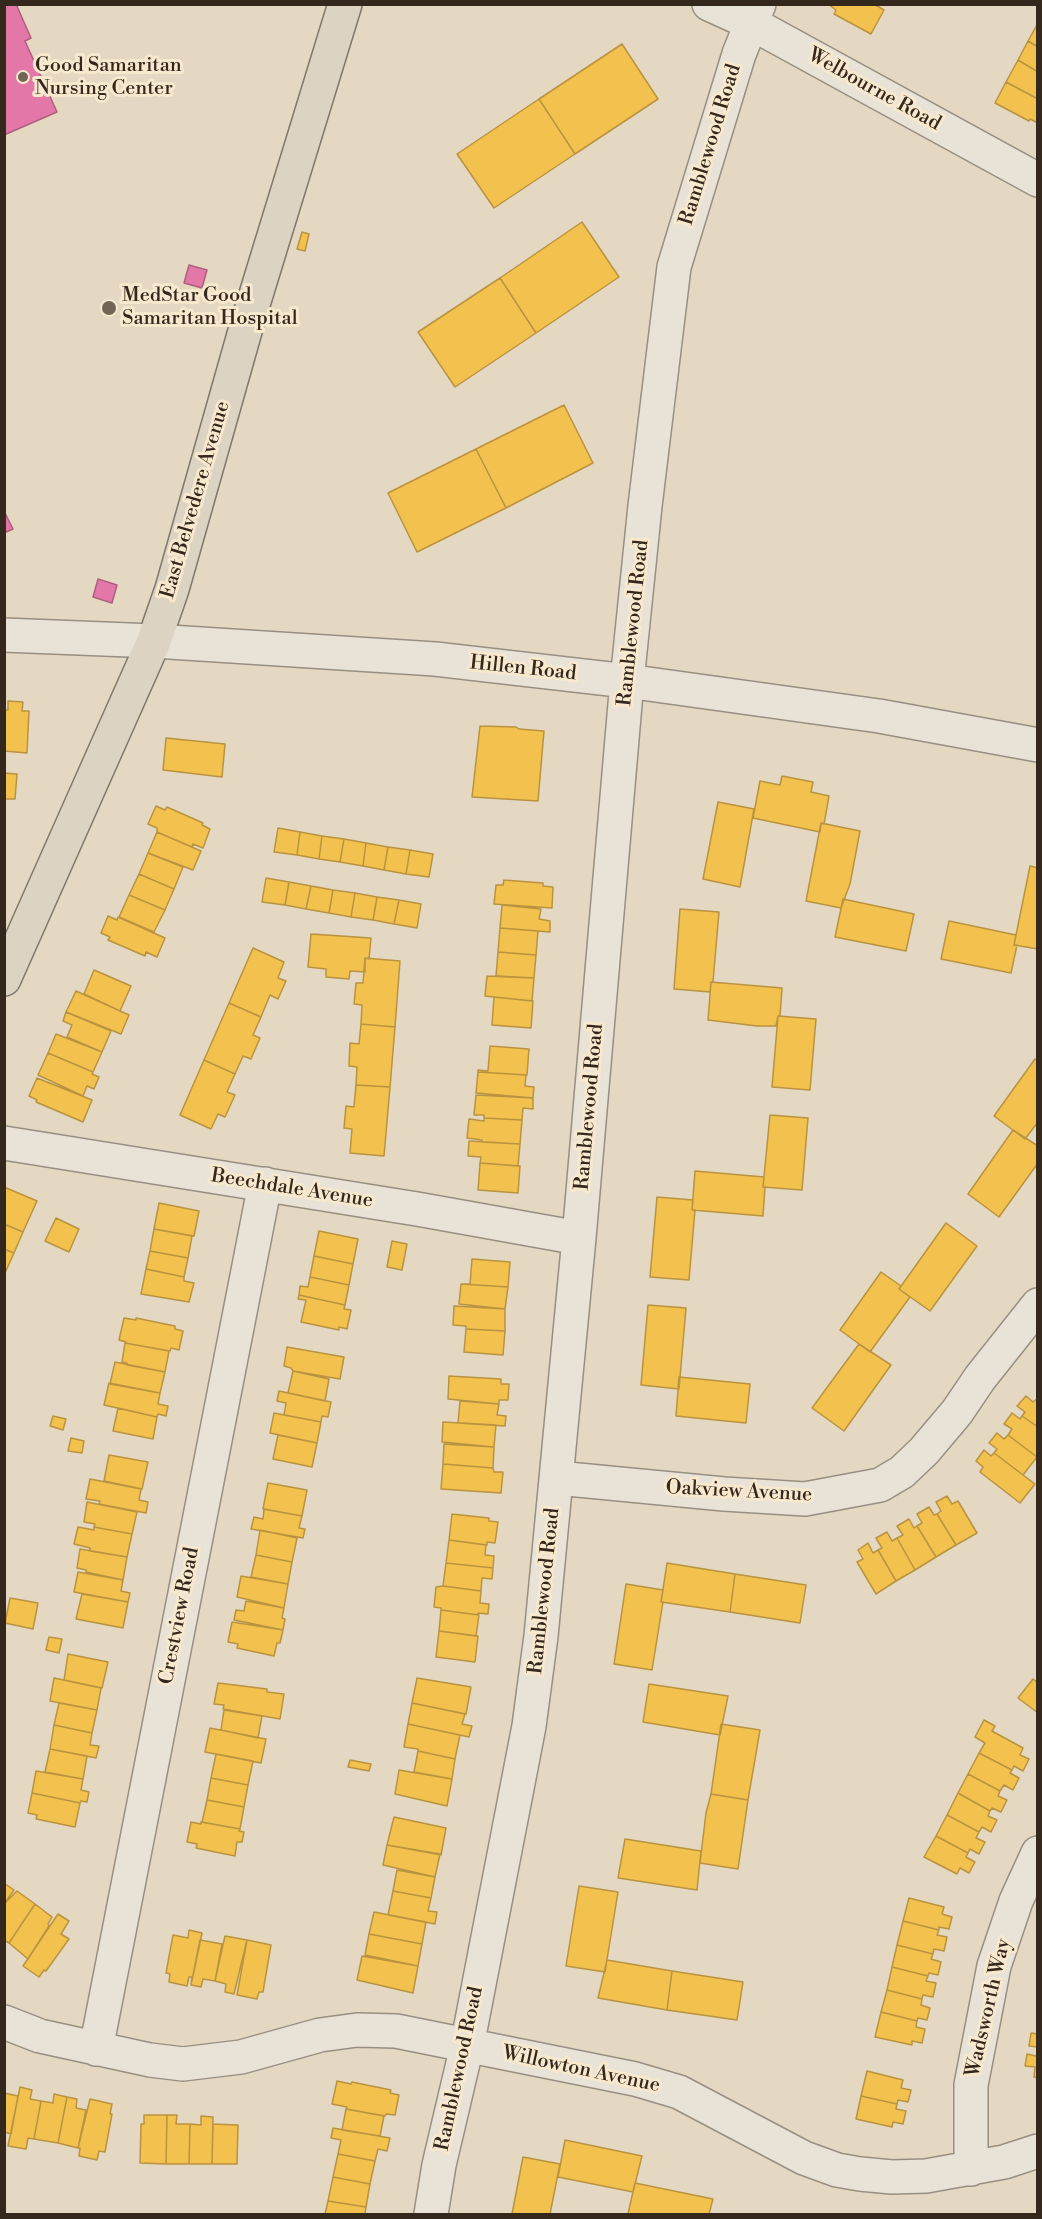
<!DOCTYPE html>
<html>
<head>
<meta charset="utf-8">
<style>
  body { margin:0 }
  #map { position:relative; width:1042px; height:2219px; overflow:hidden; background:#e4d8c2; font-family:"Libre Bodoni",serif }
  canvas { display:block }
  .frame { position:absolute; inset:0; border:6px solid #34271c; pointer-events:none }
</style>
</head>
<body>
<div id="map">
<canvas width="1042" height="2219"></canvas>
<div class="frame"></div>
</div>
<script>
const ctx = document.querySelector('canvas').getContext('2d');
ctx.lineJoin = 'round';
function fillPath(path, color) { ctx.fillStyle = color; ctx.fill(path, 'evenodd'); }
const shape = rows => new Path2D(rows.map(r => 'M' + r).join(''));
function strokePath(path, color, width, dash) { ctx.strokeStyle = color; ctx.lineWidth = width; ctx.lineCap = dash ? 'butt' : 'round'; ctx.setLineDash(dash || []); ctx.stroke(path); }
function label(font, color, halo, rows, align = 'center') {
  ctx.font = font + ' "Libre Bodoni",serif'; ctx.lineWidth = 6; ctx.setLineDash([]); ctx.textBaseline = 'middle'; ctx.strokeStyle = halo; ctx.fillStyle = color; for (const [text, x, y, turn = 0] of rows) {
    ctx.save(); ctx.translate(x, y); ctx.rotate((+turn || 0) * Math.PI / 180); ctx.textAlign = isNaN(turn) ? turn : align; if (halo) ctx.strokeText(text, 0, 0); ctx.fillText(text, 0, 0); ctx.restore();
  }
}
const homes = shape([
  [828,4,874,4,884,10,871,34,834,14,836,10,828,4],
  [1038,23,1038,47,1028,41,1038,23],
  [1028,41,1038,47,1038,72,1018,60,1028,41],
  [622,44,658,99,575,154,539,99,622,44],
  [1018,60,1038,72,1038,99,1006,82,1018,60],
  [1006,82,1038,99,1038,123,1030,119,1029,121,995,103,1006,82],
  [539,99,575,154,494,208,457,154,539,99],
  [582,222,619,277,536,333,500,278,582,222],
  [302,232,309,234,305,251,297,249,302,232],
  [500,278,536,333,455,387,418,332,500,278],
  [564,405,593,463,506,508,476,449,564,405],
  [476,449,506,508,417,552,388,493,476,449],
  [8,701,23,702,22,711,29,711,27,753,4,751,4,710,8,710,8,701],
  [480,726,516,727,519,729,544,731,538,801,472,797,480,726],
  [166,738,225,744,222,777,163,770,166,738],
  [4,773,17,774,15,799,4,799,4,773],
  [782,776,813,782,811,792,829,796,824,824,821,823,820,832,753,818,760,781,780,785,782,776],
  [718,802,754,809,740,887,703,879,718,802],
  [156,806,165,810,167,807,203,823,202,825,210,829,203,848,193,844,192,847,157,832,157,828,148,824,156,806],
  [821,823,860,831,850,884,841,908,806,901,821,823],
  [278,828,300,832,297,855,274,852,278,828],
  [157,832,201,851,193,870,148,853,157,832],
  [300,832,322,836,319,859,297,855,300,832],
  [322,836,344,839,340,862,319,859,322,836],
  [344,839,366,843,363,866,340,862,344,839],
  [366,843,388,847,384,870,363,866,366,843],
  [388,847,410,850,406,874,384,870,388,847],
  [410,850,433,854,429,877,406,874,410,850],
  [148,853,183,867,174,889,139,874,148,853],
  [1030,866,1038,868,1038,949,1014,945,1030,866],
  [139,874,174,889,165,910,129,895,139,874],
  [266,878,289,882,285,905,262,902,266,878],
  [504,880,543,883,543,886,553,887,552,908,494,904,496,885,503,885,504,880],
  [289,882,311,886,306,909,285,905,289,882],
  [311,886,333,890,329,913,306,909,311,886],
  [333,890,355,893,351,917,329,913,333,890],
  [355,893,377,897,373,920,351,917,355,893],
  [129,895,165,910,154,932,119,917,129,895],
  [377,897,399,900,394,924,373,920,377,897],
  [843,899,914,914,906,951,835,937,843,899],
  [399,900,421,904,417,928,394,924,399,900],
  [502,905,541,909,539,919,550,921,550,932,500,928,502,905],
  [680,909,719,912,713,982,711,982,710,992,674,989,680,909],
  [108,916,117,920,118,917,165,938,157,957,146,952,145,956,108,940,110,937,101,933,108,916],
  [949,921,1016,935,1014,945,1017,945,1011,973,941,959,949,921],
  [500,928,538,931,536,955,498,952,500,928],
  [311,934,371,938,369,959,365,958,365,972,350,971,349,979,326,977,326,969,308,967,311,934],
  [253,948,284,962,278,978,286,981,278,999,270,995,261,1017,229,1003,253,948],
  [498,952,536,955,534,978,496,976,498,952],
  [365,958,400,961,395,1027,361,1024,362,1005,354,1004,356,983,363,983,365,958],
  [94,970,131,986,120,1011,84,994,94,970],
  [487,976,534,978,532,1001,485,996,487,976],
  [711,982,782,988,780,1016,778,1016,776,1026,757,1026,708,1020,711,982],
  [76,991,129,1015,121,1034,66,1012,76,991],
  [494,997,533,1001,531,1028,492,1025,494,997],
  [229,1003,261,1017,253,1035,260,1038,251,1059,243,1056,235,1074,204,1060,229,1003],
  [66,1012,111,1031,102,1052,67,1037,72,1025,63,1021,66,1012],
  [778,1016,816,1019,810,1090,772,1087,778,1016],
  [361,1024,395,1027,390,1087,356,1085,357,1067,349,1066,350,1043,359,1044,361,1024],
  [56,1034,102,1052,93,1072,48,1053,56,1034],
  [490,1046,529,1049,527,1075,478,1072,478,1070,488,1071,490,1046],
  [48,1053,93,1072,92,1074,99,1077,94,1089,87,1086,83,1096,38,1075,48,1053],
  [1035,1059,1038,1061,1038,1122,1025,1139,994,1116,1035,1059],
  [204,1060,235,1074,227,1092,235,1095,225,1117,218,1114,211,1129,180,1115,204,1060],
  [478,1072,526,1075,525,1086,534,1087,533,1098,476,1093,478,1072],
  [37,1078,92,1100,83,1122,36,1102,37,1100,29,1096,37,1078],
  [356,1085,390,1087,384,1156,350,1153,352,1129,344,1128,346,1106,354,1107,356,1085],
  [476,1095,533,1098,533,1109,523,1108,522,1120,484,1118,484,1115,474,1115,476,1095],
  [770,1115,808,1118,802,1190,763,1187,770,1115],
  [484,1118,522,1120,520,1144,482,1142,482,1140,467,1138,469,1119,484,1121,484,1118],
  [1013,1130,1038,1146,1038,1163,999,1217,968,1194,1013,1130],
  [469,1141,520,1144,518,1166,480,1163,481,1157,468,1156,469,1141],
  [480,1163,520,1166,518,1193,478,1190,480,1163],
  [695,1171,764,1177,763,1187,765,1187,763,1216,692,1210,695,1171],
  [4,1187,37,1201,23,1232,4,1224,4,1187],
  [657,1197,693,1200,692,1210,695,1210,689,1280,650,1277,657,1197],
  [159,1203,199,1211,194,1236,154,1229,159,1203],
  [56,1218,79,1229,69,1252,45,1241,56,1218],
  [946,1223,977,1246,930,1311,899,1289,946,1223],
  [4,1224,23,1232,14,1253,4,1249,4,1224],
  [154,1229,192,1236,188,1258,150,1251,154,1229],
  [319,1231,358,1239,353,1264,314,1256,319,1231],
  [392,1241,407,1244,402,1270,387,1267,392,1241],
  [4,1249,14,1253,5,1273,4,1272,4,1249],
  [150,1251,188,1258,184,1277,146,1269,150,1251],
  [314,1256,353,1264,349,1285,310,1277,314,1256],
  [472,1259,510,1262,508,1287,461,1284,470,1284,472,1259],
  [146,1269,184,1277,184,1281,194,1283,189,1302,141,1294,146,1269],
  [881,1272,901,1286,899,1289,910,1297,870,1352,840,1330,881,1272],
  [310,1277,349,1285,345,1305,299,1295,300,1286,308,1287,310,1277],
  [461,1284,508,1287,505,1309,459,1304,461,1284],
  [299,1295,345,1305,344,1309,351,1310,347,1329,339,1327,339,1330,301,1322,306,1300,298,1299,299,1295],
  [648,1305,686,1308,679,1389,641,1385,648,1305],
  [454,1306,505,1309,505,1331,466,1329,466,1326,453,1325,454,1306],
  [124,1318,136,1320,136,1318,175,1326,175,1329,183,1331,179,1350,171,1348,170,1351,125,1343,126,1342,119,1340,124,1318],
  [466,1329,505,1331,503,1355,464,1352,466,1329],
  [125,1343,169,1351,165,1372,127,1365,127,1363,122,1362,125,1343],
  [859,1344,891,1365,844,1431,812,1408,859,1344],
  [287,1347,344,1357,340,1379,293,1371,291,1368,284,1366,287,1347],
  [115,1362,165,1372,160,1393,110,1384,115,1362],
  [293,1371,329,1379,325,1401,288,1393,293,1371],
  [449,1376,501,1379,501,1384,509,1384,508,1400,499,1400,499,1404,448,1399,449,1376],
  [679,1377,750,1384,746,1423,676,1416,679,1377],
  [109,1383,160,1393,158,1404,168,1406,166,1416,158,1414,157,1417,104,1405,109,1383],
  [279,1391,331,1402,328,1417,322,1416,321,1422,284,1415,286,1403,277,1401,279,1391],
  [1026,1396,1033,1402,1038,1398,1038,1427,1022,1416,1025,1412,1017,1406,1026,1396],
  [460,1401,499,1404,497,1415,506,1416,505,1426,458,1423,460,1401],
  [118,1408,157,1417,153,1439,113,1431,118,1408],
  [274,1413,321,1422,317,1443,270,1433,274,1413],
  [1012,1413,1020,1419,1022,1416,1038,1427,1037,1457,1008,1435,1012,1429,1004,1424,1012,1413],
  [53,1416,66,1419,63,1430,50,1426,53,1416],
  [443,1422,496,1425,494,1447,442,1442,443,1422],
  [997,1433,1004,1439,1008,1435,1037,1457,1023,1475,994,1453,997,1449,989,1443,997,1433],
  [278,1435,317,1443,312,1467,273,1459,278,1435],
  [71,1438,84,1441,82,1453,68,1451,71,1438],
  [444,1444,494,1447,493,1468,443,1464,444,1444],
  [984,1450,991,1456,994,1453,1035,1484,1020,1503,980,1472,983,1467,976,1461,984,1450],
  [109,1455,148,1462,142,1489,104,1481,109,1455],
  [443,1464,493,1468,494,1472,503,1472,501,1493,441,1489,443,1464],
  [90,1479,141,1489,139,1500,148,1502,146,1513,99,1504,100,1501,86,1499,90,1479],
  [268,1483,307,1490,302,1516,263,1509,268,1483],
  [947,1496,952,1504,958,1501,977,1533,956,1545,937,1514,941,1511,936,1502,947,1496],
  [87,1502,137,1512,132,1534,94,1527,95,1524,84,1522,87,1502],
  [929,1507,934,1515,937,1514,956,1545,936,1557,917,1526,922,1523,917,1514,929,1507],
  [264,1509,302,1516,299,1528,305,1529,303,1538,251,1529,254,1517,263,1519,264,1509],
  [452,1514,489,1518,489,1521,498,1522,495,1543,487,1542,487,1545,449,1540,452,1514],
  [909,1519,914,1528,917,1526,936,1557,915,1570,897,1538,903,1535,897,1526,909,1519],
  [78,1527,94,1530,94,1527,132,1534,127,1557,90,1551,90,1548,74,1544,78,1527],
  [260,1530,297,1538,292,1562,256,1555,260,1530],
  [887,1532,892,1541,897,1538,915,1570,896,1581,878,1550,882,1548,876,1538,887,1532],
  [449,1540,486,1545,485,1555,494,1556,493,1568,446,1563,449,1540],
  [868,1543,873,1553,878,1550,896,1581,876,1594,857,1562,863,1559,858,1550,868,1543],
  [80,1549,127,1557,123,1580,86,1572,86,1570,77,1568,80,1549],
  [256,1555,292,1562,288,1584,251,1577,256,1555],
  [446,1563,493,1568,492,1579,482,1578,481,1591,443,1586,446,1563],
  [667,1563,735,1574,730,1612,661,1602,667,1563],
  [78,1572,123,1580,121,1591,130,1593,128,1602,74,1592,78,1572],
  [735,1574,806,1585,800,1623,730,1612,735,1574],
  [241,1576,288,1584,284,1608,237,1597,241,1576],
  [626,1584,663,1590,661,1602,663,1602,652,1670,614,1664,626,1584],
  [443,1586,481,1591,480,1603,489,1604,488,1614,478,1613,479,1615,441,1610,441,1608,434,1607,436,1587,443,1586],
  [82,1594,128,1602,123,1628,76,1619,82,1594],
  [10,1598,38,1603,33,1629,5,1623,10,1598],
  [246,1601,284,1608,282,1618,285,1619,283,1630,234,1620,236,1610,244,1611,246,1601],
  [441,1610,479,1615,476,1636,439,1631,441,1610],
  [232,1622,283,1630,280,1643,277,1643,274,1656,237,1648,238,1644,228,1642,232,1622],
  [439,1631,478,1636,475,1662,436,1657,439,1631],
  [49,1637,62,1639,59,1653,46,1650,49,1637],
  [68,1654,108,1662,102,1688,64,1680,68,1654],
  [54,1678,101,1688,97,1710,50,1701,54,1678],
  [417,1678,471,1687,466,1714,412,1703,417,1678],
  [1033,1679,1038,1683,1038,1713,1018,1698,1033,1679],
  [218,1683,267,1689,267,1692,284,1694,280,1719,223,1709,224,1705,214,1704,218,1683],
  [649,1684,728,1696,720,1735,643,1722,649,1684],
  [59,1703,97,1710,92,1733,54,1725,59,1703],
  [412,1703,465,1714,462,1724,472,1726,469,1737,408,1724,412,1703],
  [224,1710,262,1716,258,1738,221,1730,224,1710],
  [984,1720,995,1726,992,1731,1023,1748,1020,1755,1029,1759,1023,1771,1014,1766,1012,1770,979,1753,985,1743,975,1737,984,1720],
  [408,1724,460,1735,455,1759,418,1751,418,1749,404,1747,408,1724],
  [721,1724,760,1730,748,1800,711,1794,721,1724],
  [54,1725,92,1733,90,1745,99,1746,96,1758,50,1749,54,1725],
  [210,1728,266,1739,261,1763,205,1752,210,1728],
  [50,1749,87,1756,83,1779,45,1772,50,1749],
  [418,1751,455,1759,452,1779,414,1772,418,1751],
  [979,1753,1012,1770,1010,1773,1019,1778,1013,1790,1004,1785,1000,1791,968,1774,979,1753],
  [216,1754,253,1761,248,1785,211,1778,216,1754],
  [350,1760,371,1764,369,1771,348,1767,350,1760],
  [399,1770,452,1779,447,1806,395,1794,399,1770],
  [36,1771,83,1779,81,1790,89,1792,87,1802,81,1801,80,1803,32,1793,36,1771],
  [968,1774,1000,1791,998,1796,1007,1800,1001,1812,992,1808,990,1811,958,1793,968,1774],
  [211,1778,248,1785,244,1807,207,1800,211,1778],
  [32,1793,80,1803,75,1827,36,1819,37,1815,28,1813,32,1793],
  [958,1793,990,1811,988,1816,997,1820,991,1832,982,1827,979,1832,947,1815,958,1793],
  [711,1794,748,1800,738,1869,700,1863,706,1813,711,1794],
  [207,1800,244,1807,240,1829,202,1822,207,1800],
  [947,1815,979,1832,976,1838,985,1842,979,1854,970,1849,968,1853,936,1836,947,1815],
  [394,1817,446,1828,441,1855,387,1845,394,1817],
  [191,1822,201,1824,201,1822,240,1829,239,1831,244,1832,242,1842,237,1842,235,1856,196,1848,197,1844,187,1842,191,1822],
  [936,1836,968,1853,966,1857,975,1862,969,1873,960,1868,957,1874,924,1857,936,1836],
  [625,1839,701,1851,697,1890,618,1878,625,1839],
  [387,1845,440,1854,435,1877,383,1865,387,1845],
  [397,1870,435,1877,431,1898,393,1891,397,1870],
  [4,1883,14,1890,4,1904,4,1883],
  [579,1886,618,1892,605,1972,566,1966,579,1886],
  [17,1891,35,1904,9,1943,4,1940,4,1904,17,1891],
  [393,1891,431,1898,428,1911,437,1912,435,1924,388,1915,393,1891],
  [909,1898,944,1907,942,1914,952,1917,949,1929,939,1927,939,1930,903,1921,909,1898],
  [35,1904,52,1917,48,1924,49,1926,28,1959,9,1943,35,1904],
  [374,1912,426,1922,422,1944,369,1934,374,1912],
  [58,1914,69,1921,61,1934,69,1939,46,1971,44,1970,39,1977,23,1966,58,1914],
  [903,1921,939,1930,937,1935,947,1937,944,1951,934,1949,933,1954,897,1945,903,1921],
  [189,1930,202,1933,191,1985,192,1977,189,1977,187,1986,169,1982,170,1974,166,1973,173,1935,188,1938,189,1930],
  [369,1934,422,1944,418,1966,365,1955,369,1934],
  [225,1936,247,1940,234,1994,225,1992,226,1984,215,1981,225,1936],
  [200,1940,222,1944,215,1981,203,1979,201,1987,191,1985,200,1940],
  [247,1940,271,1945,263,1992,259,1992,257,1999,237,1995,247,1940],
  [897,1945,933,1954,931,1959,941,1962,938,1975,929,1973,928,1976,892,1967,897,1945],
  [362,1956,418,1966,413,1993,357,1980,362,1956],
  [607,1960,672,1971,667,2010,598,1998,607,1960],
  [892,1967,928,1976,926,1981,936,1983,933,1997,923,1995,922,1999,887,1990,892,1967],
  [672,1971,743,1982,737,2020,667,2010,672,1971],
  [887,1990,922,1999,921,2005,930,2008,927,2020,918,2018,917,2021,881,2012,887,1990],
  [881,2012,917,2021,916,2027,925,2029,922,2043,912,2041,912,2045,875,2037,881,2012],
  [1031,2033,1038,2034,1038,2047,1029,2046,1031,2033],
  [1037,2053,1038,2053,1038,2078,1034,2077,1035,2067,1025,2066,1027,2054,1036,2056,1037,2053],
  [867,2071,903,2080,901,2088,911,2090,908,2102,898,2100,897,2104,861,2096,867,2071],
  [337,2081,351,2084,352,2082,391,2090,390,2093,399,2095,395,2115,386,2114,385,2116,346,2109,347,2107,332,2104,337,2081],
  [20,2087,32,2090,30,2099,41,2101,34,2139,28,2138,26,2149,8,2146,20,2087],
  [4,2093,18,2096,11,2134,4,2132,4,2093],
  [54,2094,67,2097,58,2143,34,2139,41,2101,53,2103,54,2094],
  [861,2096,897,2104,896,2109,906,2111,903,2124,893,2122,892,2127,856,2119,861,2096],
  [67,2097,77,2099,76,2108,86,2110,78,2148,58,2143,67,2097],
  [90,2099,112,2104,110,2114,112,2114,105,2152,99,2151,97,2160,79,2156,80,2148,78,2148,90,2099],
  [346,2109,384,2116,380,2136,342,2130,346,2109],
  [144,2115,167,2115,166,2164,140,2163,141,2124,144,2124,144,2115],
  [167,2115,177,2115,176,2124,190,2124,189,2164,166,2164,167,2115],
  [201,2116,213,2117,212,2164,189,2164,190,2124,201,2125,201,2116],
  [213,2124,238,2125,237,2164,212,2164,213,2124],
  [333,2128,390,2138,387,2151,378,2149,375,2161,338,2154,341,2140,331,2138,333,2128],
  [565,2140,642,2156,633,2192,558,2177,565,2140],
  [338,2154,375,2161,370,2184,333,2177,338,2154],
  [523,2157,560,2164,550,2214,512,2214,523,2157],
  [333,2177,370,2184,366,2207,328,2201,333,2177],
  [635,2183,713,2199,709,2214,628,2214,635,2183],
  [328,2201,366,2207,365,2214,325,2214,328,2201]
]);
fillPath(homes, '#f2c14e');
strokePath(homes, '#b9933f', 1.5);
const health = shape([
  [4,4,16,4,31,38,25,41,57,112,4,135,4,4],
  [189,265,207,270,202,288,184,283,189,265],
  [4,511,13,529,4,533,4,511],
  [98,579,117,585,112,603,93,597,98,579]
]);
fillPath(health, '#e377a8');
strokePath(health, '#ae5f7e', 1.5);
const minor = shape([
  [709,4,751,23,1038,180],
  [4,635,154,641,435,659,627,681,879,716,1038,745],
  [4,1143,417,1209,579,1238],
  [557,1478,724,1494,805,1499,880,1485,902,1472,924,1451,957,1412,980,1378,1038,1305],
  [4,2022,40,2036,150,2060,183,2064,241,2057,320,2035,357,2030,396,2031,635,2079,679,2092,804,2158,837,2170,860,2174,892,2177,926,2176,1004,2162,1038,2151],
  [96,2049,265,1184],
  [971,2169,971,2085,994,1966,1016,1901,1038,1853],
  [431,2214,439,2165,467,2046,529,1726,541,1636,579,1238,627,681,645,506,674,267,739,54,759,4]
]);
const major = shape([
  [4,979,154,641,172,589,247,324,345,4]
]);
strokePath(minor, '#988f82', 36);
strokePath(major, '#7f776b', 36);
strokePath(minor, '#e9e2d7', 33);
strokePath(major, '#dcd3c3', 33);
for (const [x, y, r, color] of [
  [23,77,6,"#726556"],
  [109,308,8,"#726556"]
]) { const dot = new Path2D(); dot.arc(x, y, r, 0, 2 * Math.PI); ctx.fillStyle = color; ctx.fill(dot); strokePath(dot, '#f7e8ce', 2); }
label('20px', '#34271c', '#f7e8ce', [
  ["Good Samaritan",35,66],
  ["Nursing Center",35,89],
  ["MedStar Good",122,296],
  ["Samaritan Hospital",122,319]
], 'left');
label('20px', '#34271c', '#f7e8ce', [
  ["Welbourne Road",874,90,29],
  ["Ramblewood Road",711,145,-73],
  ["East Belvedere Avenue",196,500,-74],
  ["Ramblewood Road",634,623,-84],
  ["Hillen Road",523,669,6],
  ["Ramblewood Road",590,1107,-85],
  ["Beechdale Avenue",292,1189,9],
  ["Oakview Avenue",739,1492,3],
  ["Ramblewood Road",545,1591,-84],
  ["Crestview Road",180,1616,-79],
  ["Wadsworth Way",989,2008,-77],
  ["Ramblewood Road",460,2069,-78],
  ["Willowton Avenue",581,2070,12]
]);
</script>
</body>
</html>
